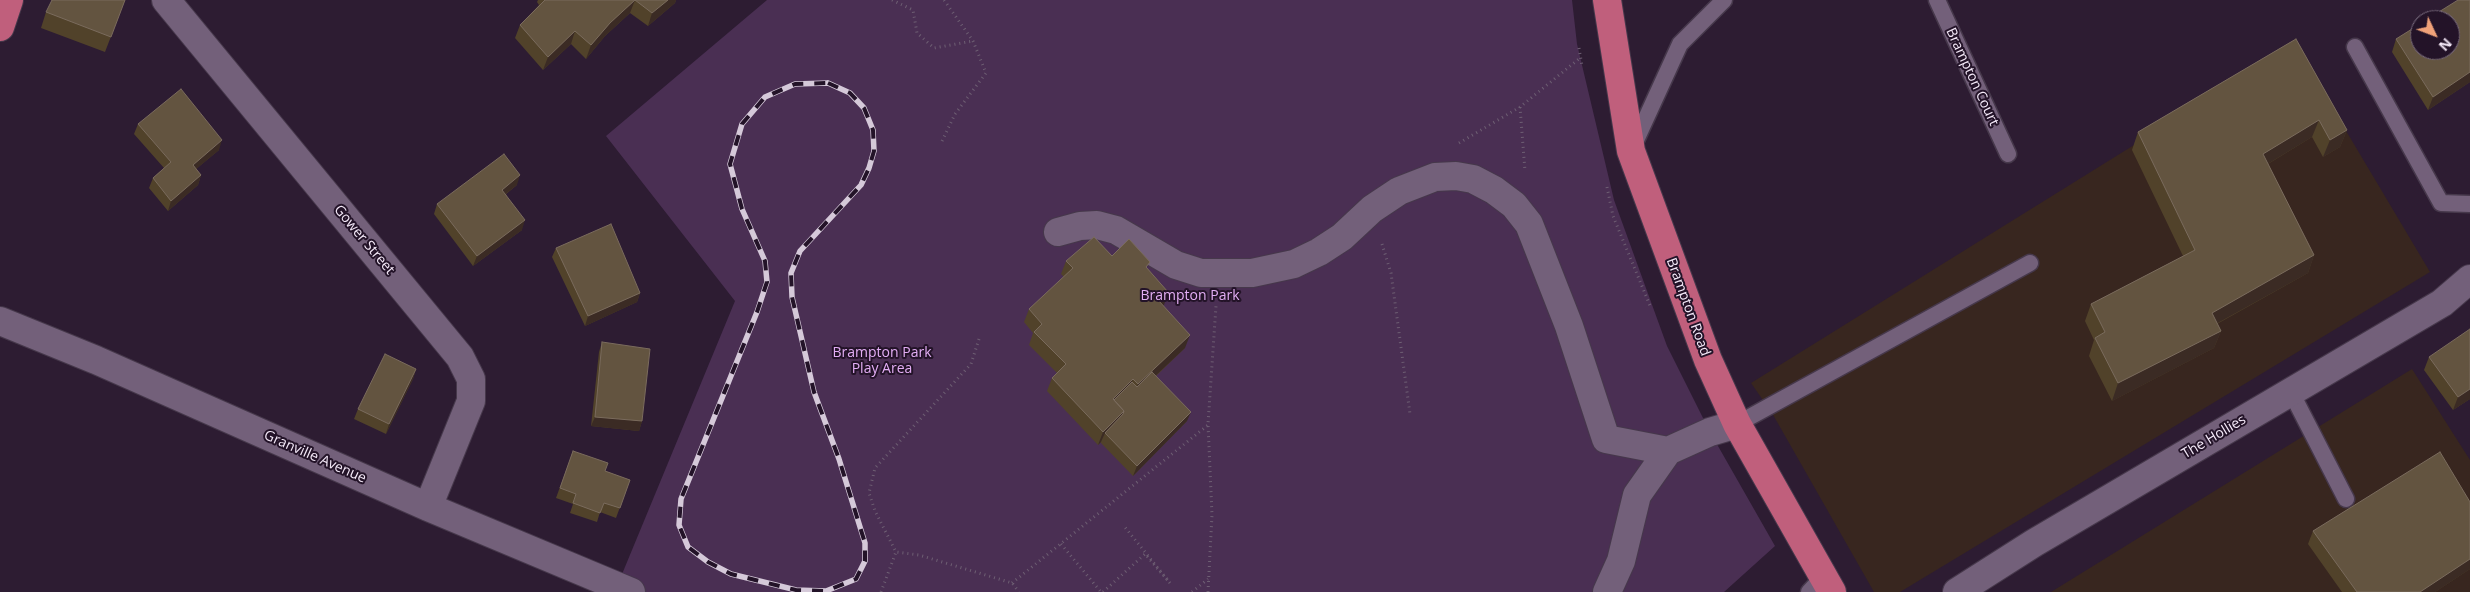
<!DOCTYPE html>
<html>
<head>
<meta charset="utf-8">
<style>
  body { margin:0 }
  #map { position:relative; width:2470px; height:592px; overflow:hidden; background:#2d1c32; font-family:"Open Sans",sans-serif }
  canvas { display:block }
  .north { position:absolute; left:2410px; top:10px; width:50px; height:50px; box-sizing:border-box; background:#231328; border:1px solid #77697c; border-radius:50%; rotate:133deg; font-size:14px; font-weight:700; line-height:20px; text-align:center; color:#f5eaf9 }
  .north::after { content:''; display:block; margin:auto; width:18px; height:22px; background:#f0a279; clip-path:polygon(50% 0,100% 100%,50% 72%,0 100%) }
</style>
</head>
<body>
<div id="map">
<canvas width="2470" height="592"></canvas>
<div class="north">N</div>
</div>
<script>
const ctx = document.querySelector('canvas').getContext('2d');
ctx.lineJoin = 'round';
function fillPath(path, color) { ctx.fillStyle = color; ctx.fill(path, 'evenodd'); }
const shape = rows => new Path2D(rows.map(r => 'M' + r).join(''));
function strokePath(path, color, width, dash) { ctx.strokeStyle = color; ctx.lineWidth = width; ctx.lineCap = dash ? 'butt' : 'round'; ctx.setLineDash(dash || []); ctx.stroke(path); }
function label(font, color, halo, rows, align = 'center') {
  ctx.font = font + ' "Open Sans",sans-serif'; ctx.lineWidth = 4; ctx.setLineDash([]); ctx.textBaseline = 'middle'; ctx.strokeStyle = halo; ctx.fillStyle = color; for (const [text, x, y, turn = 0] of rows) {
    ctx.save(); ctx.translate(x, y); ctx.rotate((+turn || 0) * Math.PI / 180); ctx.textAlign = isNaN(turn) ? turn : align; if (halo) ctx.strokeText(text, 0, 0); ctx.fillText(text, 0, 0); ctx.restore();
  }
}
fillPath(shape([
  [2295,45,2430,272,1900,592,1874,592,1772,413,1751,383],
  [2412,369,2470,460,2470,592,2051,592]
]), '#38261f');
fillPath(shape([
  [767,0,1572,0,1577,44,1614,200,1667,346,1710,432,1775,546,1724,592,632,592,620,579,735,301,606,136]
]), '#4a2f53');
const service = shape([
  [1937,0,2008,154],
  [2355,47,2441,203,2470,204],
  [1632,149,1680,44,1724,0],
  [2291,392,2346,499],
  [1737,424,2030,263],
  [1809,592,1823,577]
]);
const minor = shape([
  [166,0,460,357,471,379,471,401,428,507],
  [1058,232,1080,226,1097,225,1116,230,1176,265,1201,273,1252,273,1294,264,1319,252,1342,237,1372,209,1399,191,1435,177,1456,176,1473,179,1494,190,1514,205,1529,224,1569,326,1606,439,1668,451,1710,432,1737,424],
  [0,321,96,360,428,507,631,592],
  [1607,592,1621,561,1637,495,1668,451],
  [1957,592,2034,543,2442,303,2470,279]
]);
const trunk = shape([
  [1607,0,1631,151,1708,360,1737,424,1832,592],
  [0,27,9,0]
]);
strokePath(service, '#46384b', 19);
strokePath(minor, '#46384b', 30);
strokePath(trunk, '#46384b', 30);
strokePath(shape([
  [892,0,913,10,917,33,934,48,973,41],
  [1579,48,1582,66],
  [1520,107,1525,171],
  [942,141,955,114,986,73,973,41,944,0],
  [1459,143,1520,107,1580,58],
  [1607,187,1613,216,1651,308],
  [1382,244,1391,273,1410,414],
  [979,339,971,364,875,468,869,493,875,511,896,552,919,555,1012,583,1019,592],
  [1061,544,1101,592],
  [1012,583,1208,425],
  [881,592,896,552],
  [1103,592,1145,554,1170,583,1124,526],
  [1192,592,1208,579],
  [1208,592,1212,515,1208,424,1216,306]
]), '#6e5f73', 3, [1, 4]);
strokePath(service, '#73607a', 16);
strokePath(minor, '#73607a', 28);
strokePath(trunk, '#c05f7c', 28);
const rail = shape([
  [828,83,850,93,864,108,873,130,874,151,869,168,861,185,800,251,791,273,792,297,814,392,839,459,865,543,865,561,856,579,826,591,796,590,731,574,708,562,688,547,679,525,681,499,757,312,767,282,765,261,742,209,730,164,742,124,765,97,795,84,828,83]
]);
strokePath(rail, '#d5c9d9', 5.5);
strokePath(rail, '#231328', 4, [11]);
fillPath(shape([
  [125,0,105,52,41,28,46,12],
  [538,0,676,0,675,3,648,26,630,13,605,36,586,59,571,44,543,70,515,38,520,25,539,5,537,2],
  [2470,0,2470,82,2428,110,2392,52,2396,39],
  [2296,39,2347,130,2340,147,2323,157,2312,137,2268,164,2314,255,2308,273,2217,324,2221,331,2214,348,2112,401,2089,356,2094,340,2085,321,2091,304,2183,256,2132,150,2138,132],
  [138,124,219,150,196,169,201,175,198,185,168,211,149,188,153,178,164,168,134,134],
  [517,185,506,194,522,230,473,266,434,214,437,204],
  [556,248,640,293,637,302,585,326,552,257],
  [1066,261,1148,269,1168,292,1163,306,1185,348,1156,376,1187,421,1133,476,1101,443,1101,442,1098,445,1047,391,1052,378,1057,373,1029,345,1033,333,1024,322,1029,309,1064,277,1061,274],
  [602,342,642,421,639,431,591,426,599,352],
  [2429,357,2470,399,2453,410,2424,370],
  [416,369,413,379,386,434,354,419,358,409],
  [573,451,605,471,630,480,616,518,600,512,597,522,570,513,573,504,556,498],
  [2470,502,2470,569,2435,592,2342,592,2308,544,2313,531]
]), '#51422a');
fillPath(shape([
  [635,0,630,13,605,36,586,59,591,45,610,23],
  [668,0,676,0,675,3,648,26,652,13],
  [575,31,571,44,543,70,548,57],
  [2470,72,2470,82,2428,110,2433,97],
  [2319,120,2312,137,2256,171,2263,154],
  [2347,130,2340,147,2323,157,2330,140],
  [222,140,219,150,189,175,193,165],
  [201,175,198,185,168,211,171,201],
  [520,175,517,185,499,199,502,190],
  [525,220,522,230,473,266,477,256],
  [2314,255,2308,273,2205,330,2212,313],
  [1168,292,1164,305,1154,314,1159,301],
  [640,293,637,302,585,326,588,316],
  [2221,331,2214,348,2112,401,2118,383],
  [1190,335,1185,348,1133,397,1138,384],
  [416,369,413,379,386,434,389,424],
  [1133,379,1128,392,1115,406,1113,399],
  [2470,389,2470,399,2453,410,2458,397],
  [1124,411,1119,424,1105,433,1101,442,1098,445,1103,432],
  [1191,412,1187,421,1133,476,1137,466],
  [595,417,642,421,639,431,591,426],
  [2470,559,2470,569,2435,592,2420,592]
]), '#3b2b24');
const building = shape([
  [52,0,125,0,111,37,46,12,52,0],
  [545,0,635,0,610,23,591,45,575,31,548,57,520,25,545,0],
  [635,0,668,0,652,13,635,0],
  [2458,0,2470,0,2470,72,2433,97,2396,39,2420,24,2420,50,2450,50,2450,20,2426,20,2458,0],
  [2296,39,2347,130,2330,140,2319,120,2263,154,2314,255,2212,313,2221,331,2118,383,2095,338,2105,332,2091,304,2195,250,2138,132,2296,39],
  [181,89,222,140,193,165,201,175,171,201,153,178,171,162,138,124,181,89],
  [504,154,520,175,502,190,525,220,477,256,437,204,504,154],
  [611,224,640,293,588,316,556,248,611,224],
  [1094,237,1112,256,1129,239,1150,262,1146,267,1168,292,1159,301,1190,335,1138,384,1133,379,1113,399,1124,411,1103,432,1052,378,1066,364,1034,332,1042,324,1029,309,1073,268,1066,261,1094,237],
  [2470,329,2470,389,2458,397,2429,357,2470,329],
  [602,342,650,349,642,421,595,417,602,342],
  [385,354,416,369,389,424,358,409,385,354],
  [1152,372,1191,412,1137,466,1105,433,1123,414,1124,411,1114,400,1132,382,1137,387,1152,372],
  [573,451,608,463,605,471,630,480,620,508,604,503,600,513,573,503,576,494,560,488,573,451],
  [2440,452,2470,502,2470,559,2420,592,2357,592,2313,531,2440,452]
]);
fillPath(building, '#635440');
strokePath(building, '#7a6b5d', 1);
label('14px', '#f5eaf9', '#231328', [
  ["Brampton Court",1972,77,65],
  ["Gower Street",364,240,50],
  ["Brampton Road",1688,307,70],
  ["The Hollies",2214,437,-31],
  ["Granville Avenue",315,457,24]
]);
label('14px', '#e3aef5', '#231328', [
  ["Brampton Park",1190,296],
  ["Brampton Park",882,353],
  ["Play Area",882,369]
]);
</script>
</body>
</html>
